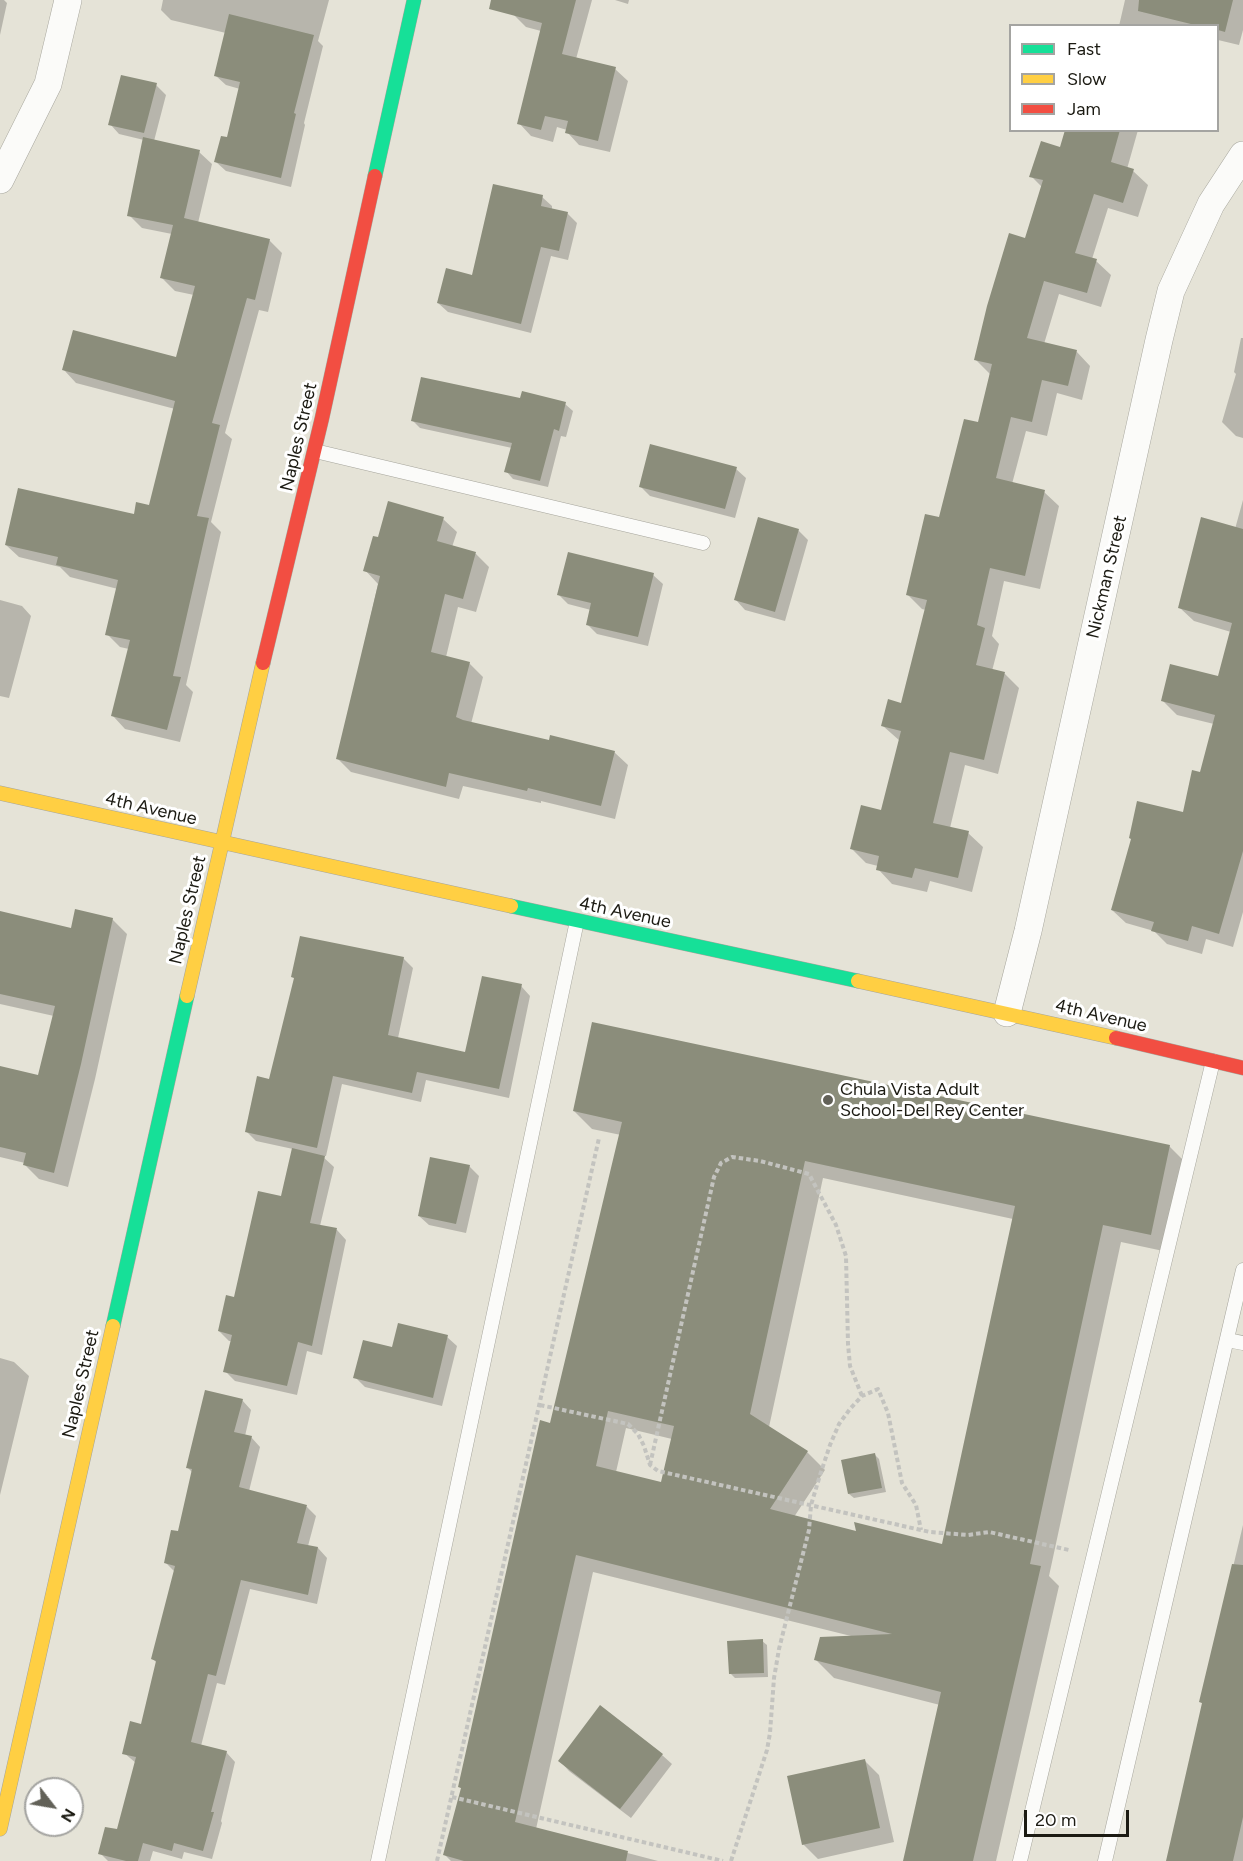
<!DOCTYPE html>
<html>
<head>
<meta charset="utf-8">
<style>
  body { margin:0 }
  #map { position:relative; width:1243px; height:1861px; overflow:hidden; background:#e5e3d7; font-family:Figtree,sans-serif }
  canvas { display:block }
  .legend { position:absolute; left:1009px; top:24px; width:210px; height:108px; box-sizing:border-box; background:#fff; border:2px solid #a4a4a1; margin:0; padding:8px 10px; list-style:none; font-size:18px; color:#1c1b13 }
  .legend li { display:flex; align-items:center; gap:12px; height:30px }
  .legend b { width:30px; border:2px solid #a4a4a1 }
  .north { position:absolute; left:24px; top:1777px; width:60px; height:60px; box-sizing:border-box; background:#fff; border:2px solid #a4a4a1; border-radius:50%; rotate:121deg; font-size:16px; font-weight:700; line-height:24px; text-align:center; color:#1c1b13 }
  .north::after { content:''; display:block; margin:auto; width:21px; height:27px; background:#626158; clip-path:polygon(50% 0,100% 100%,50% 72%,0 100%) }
  .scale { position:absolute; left:1024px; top:1810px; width:105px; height:27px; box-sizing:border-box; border:3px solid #1c1b13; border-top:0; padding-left:8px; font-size:18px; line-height:21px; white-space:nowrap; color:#1c1b13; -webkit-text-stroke:4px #fff; paint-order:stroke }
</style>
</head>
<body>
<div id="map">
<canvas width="1243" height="1861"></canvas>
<ul class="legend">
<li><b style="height:8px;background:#16e098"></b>Fast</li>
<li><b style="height:8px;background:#ffcf43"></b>Slow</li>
<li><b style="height:8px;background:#f24e42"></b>Jam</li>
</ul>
<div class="north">N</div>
<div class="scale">20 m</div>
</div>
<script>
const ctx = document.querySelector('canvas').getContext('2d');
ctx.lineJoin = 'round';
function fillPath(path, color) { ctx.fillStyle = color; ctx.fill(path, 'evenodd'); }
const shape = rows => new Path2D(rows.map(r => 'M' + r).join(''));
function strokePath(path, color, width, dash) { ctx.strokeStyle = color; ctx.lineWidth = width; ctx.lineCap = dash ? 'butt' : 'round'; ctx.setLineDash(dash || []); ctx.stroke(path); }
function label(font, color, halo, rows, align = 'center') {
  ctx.font = font + ' Figtree,sans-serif'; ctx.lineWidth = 6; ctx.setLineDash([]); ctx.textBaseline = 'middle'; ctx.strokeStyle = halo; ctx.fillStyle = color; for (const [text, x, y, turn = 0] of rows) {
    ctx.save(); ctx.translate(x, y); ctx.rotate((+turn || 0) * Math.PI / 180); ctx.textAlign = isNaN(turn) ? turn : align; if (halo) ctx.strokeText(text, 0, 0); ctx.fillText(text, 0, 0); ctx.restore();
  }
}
fillPath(shape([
  [0,0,4,0,7,3,0,35],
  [163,0,329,0,318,41,323,46,304,123,305,125,291,187,226,171,216,162,228,139,240,89,226,85,216,76,226,33,171,20,161,10],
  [518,0,592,0,576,59,615,69,628,81,610,152,579,145,567,132,567,130,557,127,553,142,531,136,519,123,541,31,526,27,514,15],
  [615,0,629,0,628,4],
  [1125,0,1243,0,1243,30,1239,45,1218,40,1218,26,1119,26],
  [156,85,166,95,154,141,199,152,212,164,198,223,269,240,282,253,268,312,259,310,225,433,232,439,211,522,221,532,186,685,193,692,180,742,125,729,113,716,129,649,120,647,107,634,118,589,70,577,60,567,19,557,6,545,135,515,151,506,175,409,76,383,64,370,177,359,194,295,175,291,162,278,172,234,142,228,129,215,144,140,119,134,110,124],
  [1066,130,1138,130,1127,169,1133,171,1148,185,1138,217,1108,208,1092,259,1096,261,1111,275,1101,307,1059,294,1044,344,1076,351,1090,366,1082,400,1057,393,1047,436,1026,431,1012,484,1044,492,1059,506,1040,589,1004,581,992,636,999,644,992,671,1005,674,1019,688,998,774,965,765,950,828,968,833,983,847,972,892,930,881,927,892,892,884,878,869,878,866,866,863,852,849,882,812,900,741,883,726,903,704,926,610,922,609,908,595,979,424,990,374,975,359,1026,240,1042,187,1031,176,1061,149],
  [542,197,552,206,552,210,567,213,577,223,568,260,551,256,531,333,448,312,438,303,473,277],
  [1241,338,1243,338,1243,438,1236,436,1222,422,1236,374,1234,372],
  [521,400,565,404,573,411,566,437,561,436,548,487,513,479,506,471,512,448,420,428,412,420],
  [736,469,746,478,735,518,650,496,640,486],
  [1243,500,1243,912,1233,947,1206,939,1202,954,1167,944,1154,931,1126,923,1112,910,1132,840,1184,814,1201,773,1214,724,1177,715,1163,701,1219,678,1231,632,1194,621,1180,608,1235,529],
  [443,519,457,532,452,547,476,554,489,567,476,612,458,607,446,657,469,663,483,677,471,724,550,742,614,752,628,765,615,819,541,801,541,803,463,786,459,799,351,772,338,759,378,584,365,570,379,539],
  [798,530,808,540,785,621,745,610,736,600],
  [653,575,663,584,648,646,597,634,587,624,591,610,568,604,559,595],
  [0,600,22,606,31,616,9,698,0,696],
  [0,913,72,930,112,919,127,934,95,1079,68,1187,39,1179,25,1165,25,1163,0,1157,0,1068,39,1077,54,1016,0,1004],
  [403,958,413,968,398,1038,466,1053,521,986,530,996,509,1098,426,1080,421,1102,342,1084,326,1156,322,1156,334,1167,320,1226,337,1230,346,1240,322,1355,307,1351,297,1395,235,1381,225,1371,232,1341,229,1341,219,1331,282,1198,293,1149,256,1141,246,1131,270,1081],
  [574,1111,1169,1146,1187,1164,1168,1252,1121,1242,1049,1576,1059,1586,996,1861,904,1861,940,1705,834,1678,816,1660,851,1636,593,1572,536,1829,658,1861,451,1861,445,1855,462,1789,459,1786,551,1425,621,1135,592,1129],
  [823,1178,1013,1219,943,1546,857,1533,794,1517,825,1470,807,1452,769,1427],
  [626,1428,672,1439,662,1484,616,1472],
  [469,1166,479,1176,466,1233,429,1225,419,1216],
  [447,1337,457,1346,442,1406,365,1387,355,1377,393,1349],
  [0,1358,14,1362,29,1376,0,1495],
  [242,1400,251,1410,245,1436,251,1437,260,1447,249,1491,307,1507,316,1516,308,1546,318,1548,327,1558,317,1604,250,1589,225,1685,217,1683,201,1746,226,1752,235,1762,221,1821,222,1823,212,1859,184,1852,182,1859,153,1851,150,1861,108,1861,100,1853,118,1831,136,1763,124,1753,142,1726,157,1663,153,1659,175,1572,166,1563,179,1533,193,1473,188,1468],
  [875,1455,879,1459,886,1492,854,1498,849,1494],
  [1243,1525,1243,1861,1167,1861,1203,1704,1201,1702],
  [762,1641,767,1645,768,1677,735,1678,730,1673],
  [662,1755,672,1764,631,1818,569,1771,560,1761],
  [865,1761,879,1775,894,1842,818,1859,803,1844]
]), '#0003');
fillPath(shape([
  [491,0,576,0,562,54,616,67,598,141,565,133,568,121,545,116,541,130,517,124,542,23,489,9],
  [1139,0,1233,0,1225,32,1218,30,1218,26,1199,26,1138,11],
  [229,14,314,35,294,113,296,114,281,178,214,162,221,136,227,137,240,82,214,76],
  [121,75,157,83,144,133,108,125],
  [1065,130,1120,130,1111,162,1134,169,1123,203,1094,194,1075,253,1097,259,1087,293,1044,281,1027,338,1077,350,1068,386,1042,380,1032,422,1011,417,996,478,1045,490,1025,576,990,568,977,625,985,628,976,665,1005,672,984,760,950,752,933,823,969,831,958,878,915,868,912,878,876,870,879,856,850,849,861,805,881,810,901,731,881,726,888,699,901,703,927,600,906,595,925,514,939,517,964,419,978,422,992,364,974,360,987,306,1009,233,1025,238,1043,180,1029,177,1041,141,1060,147],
  [143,137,200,150,184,218,270,239,255,300,247,298,212,423,220,425,197,516,209,518,173,676,181,677,167,730,111,716,130,640,105,635,118,580,56,565,58,557,5,545,18,488,134,514,136,502,149,505,175,401,62,370,73,330,176,357,195,286,160,278,173,225,127,216],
  [493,184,543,195,541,206,568,212,559,251,541,247,521,324,437,303,446,268,472,275],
  [421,377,520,398,522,391,566,402,559,431,554,429,540,481,504,472,512,443,411,421],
  [650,444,737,467,725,509,639,487],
  [388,501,444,517,437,541,476,552,463,599,445,594,431,652,470,662,456,717,463,720,549,740,550,735,615,751,601,806,528,788,527,791,449,773,446,787,336,759,380,576,363,571,373,536,378,537],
  [758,517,799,529,775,612,734,600],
  [1201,517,1243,529,1243,851,1219,934,1192,926,1188,941,1151,931,1154,922,1111,910,1131,839,1129,838,1137,801,1183,812,1192,770,1200,772,1215,715,1161,701,1170,664,1218,676,1232,623,1178,608],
  [568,552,654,573,638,637,586,625,591,603,557,595],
  [75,909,113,918,81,1064,54,1173,23,1165,26,1153,0,1147,0,1066,38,1075,55,1006,0,994,0,911,71,928],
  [300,936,404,957,388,1035,465,1052,482,976,522,984,499,1089,417,1072,412,1093,333,1076,317,1148,245,1132,257,1076,269,1079,294,978,291,977],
  [592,1022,1170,1145,1151,1235,1103,1225,1030,1564,1041,1566,973,1861,903,1861,941,1692,814,1660,820,1637,892,1634,576,1555,515,1822,628,1851,626,1861,464,1861,443,1855,461,1788,458,1787,540,1420,550,1423,622,1122,573,1111],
  [805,1161,1015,1206,942,1544,854,1522,856,1531,770,1509,808,1451,750,1414],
  [608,1411,674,1426,661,1482,596,1466],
  [292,1148,325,1156,310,1223,337,1228,312,1346,298,1342,287,1386,223,1372,232,1335,218,1331,226,1295,234,1297,258,1191,281,1196],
  [430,1157,470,1165,456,1224,418,1216],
  [398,1323,448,1335,433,1398,353,1378,363,1340,392,1347],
  [205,1390,243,1399,234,1432,252,1436,239,1487,307,1505,297,1543,318,1547,308,1595,241,1580,216,1676,208,1674,191,1742,227,1751,211,1812,214,1812,203,1851,174,1843,172,1851,143,1843,138,1861,126,1861,98,1854,105,1827,117,1829,136,1757,122,1754,130,1721,141,1724,156,1661,151,1659,175,1566,164,1563,171,1530,178,1531,192,1469,186,1468],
  [875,1453,882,1488,848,1494,841,1460],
  [1232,1564,1243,1565,1243,1817,1233,1861,1166,1861,1202,1703,1199,1702],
  [763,1639,764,1673,729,1674,727,1641],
  [600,1705,663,1754,620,1809,558,1761],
  [865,1759,880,1828,802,1845,787,1776]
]), '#8b8d7b');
const lane = shape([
  [315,451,703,543],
  [1227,1340,1243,1343],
  [378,1861,577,921],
  [1020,1861,1213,1061],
  [1105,1861,1243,1270]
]);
const street = shape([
  [0,180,48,84,68,0],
  [1007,1013,1028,931,1159,340,1171,291,1211,204,1243,155]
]);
const fast = shape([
  [375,176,414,0],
  [511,906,858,981],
  [113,1326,187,996]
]);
const slow = shape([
  [0,793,511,906],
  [858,981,1116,1038],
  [187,996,263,663],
  [0,1829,113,1326]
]);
const jam = shape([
  [263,663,322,418,375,176],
  [1116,1038,1243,1068]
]);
strokePath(lane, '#a6a59c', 15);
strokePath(street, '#a6a59c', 28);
strokePath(fast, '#a6a59c', 15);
strokePath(slow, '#a6a59c', 15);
strokePath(jam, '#a6a59c', 15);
strokePath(shape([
  [540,1405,628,1424,638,1434,644,1446,650,1465,658,1471,930,1532,968,1535,989,1532,1069,1550],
  [650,1465,714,1177,721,1163,732,1157,760,1161,809,1174,836,1225,846,1256,848,1344,850,1366,862,1396],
  [452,1797,723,1861],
  [437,1861,599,1138],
  [731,1861,767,1750,770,1733,774,1678,779,1649,809,1530,811,1505,821,1472,830,1445,839,1424,850,1409,862,1396,878,1389,888,1413,902,1483,916,1505,921,1530]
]), '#c3c3bf', 4, [4.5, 3]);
strokePath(lane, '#fbfbf9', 14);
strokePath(street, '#fbfbf9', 27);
strokePath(fast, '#16e098', 14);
strokePath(slow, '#ffcf43', 14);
strokePath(jam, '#f24e42', 14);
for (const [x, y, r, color] of [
  [828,1100,6,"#626158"]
]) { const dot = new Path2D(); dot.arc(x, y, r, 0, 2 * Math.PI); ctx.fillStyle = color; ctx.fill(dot); strokePath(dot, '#fff', 2); }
label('18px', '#1c1b13', '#fff', [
  ["Naples Street",299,437,-77],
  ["Nickman Street",1107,577,-77],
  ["4th Avenue",151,809,13],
  ["Naples Street",188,910,-77],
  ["4th Avenue",625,913,12],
  ["4th Avenue",1101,1016,13],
  ["Naples Street",81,1384,-77]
]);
label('18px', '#1c1b13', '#fff', [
  ["Chula Vista Adult",840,1090],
  ["School-Del Rey Center",840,1111]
], 'left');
</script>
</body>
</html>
